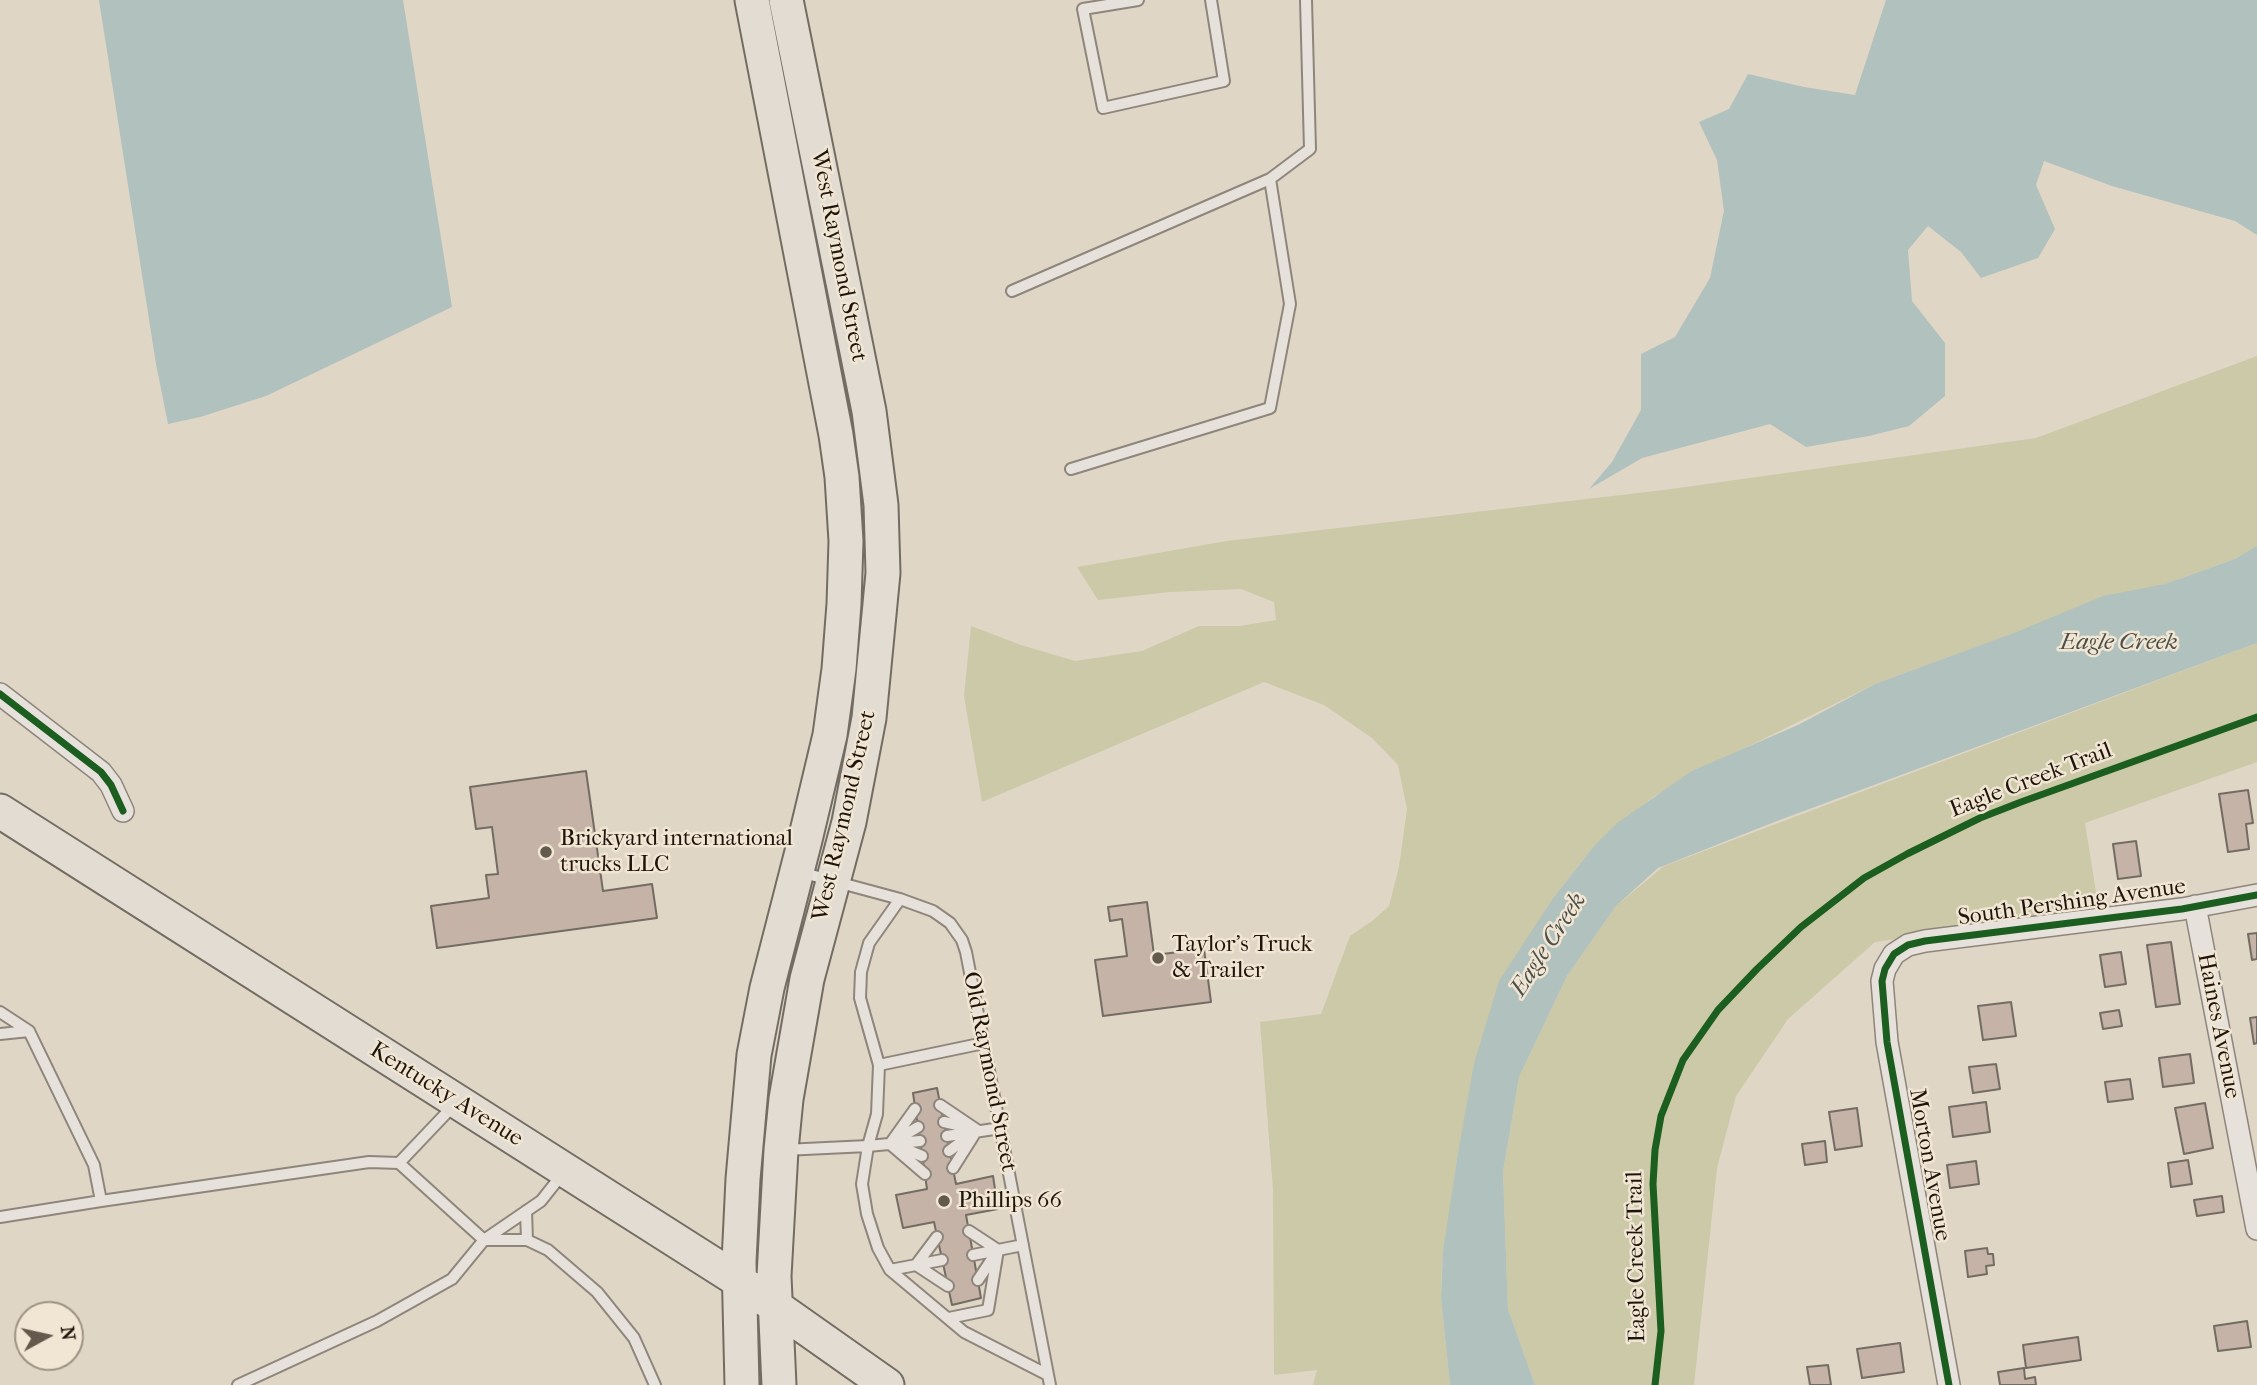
<!DOCTYPE html>
<html>
<head>
<meta charset="utf-8">
<style>
  body { margin:0 }
  #map { position:relative; width:2257px; height:1385px; overflow:hidden; background:#e0d6c6; font-family:"IM FELL French Canon",serif }
  canvas { display:block }
  .north { position:absolute; left:14px; top:1301px; width:70px; height:70px; box-sizing:border-box; background:#f1e6d3; border:2px solid #9d9283; border-radius:50%; rotate:82deg; font-size:19px; font-weight:700; line-height:28px; text-align:center; color:#20150c }
  .north::after { content:''; display:block; margin:auto; width:24px; height:32px; background:#63594d; clip-path:polygon(50% 0,100% 100%,50% 72%,0 100%) }
</style>
</head>
<body>
<div id="map">
<canvas width="2257" height="1385"></canvas>
<div class="north">N</div>
</div>
<script>
const ctx = document.querySelector('canvas').getContext('2d');
ctx.lineJoin = 'round';
function fillPath(path, color) { ctx.fillStyle = color; ctx.fill(path, 'evenodd'); }
const shape = rows => new Path2D(rows.map(r => 'M' + r).join(''));
function strokePath(path, color, width, dash) { ctx.strokeStyle = color; ctx.lineWidth = width; ctx.lineCap = dash ? 'butt' : 'round'; ctx.setLineDash(dash || []); ctx.stroke(path); }
function label(font, color, halo, rows, align = 'center') {
  ctx.font = font + ' "IM FELL French Canon",serif'; ctx.lineWidth = 5; ctx.setLineDash([]); ctx.textBaseline = 'middle'; ctx.strokeStyle = halo; ctx.fillStyle = color; for (const [text, x, y, turn = 0] of rows) {
    ctx.save(); ctx.translate(x, y); ctx.rotate((+turn || 0) * Math.PI / 180); ctx.textAlign = isNaN(turn) ? turn : align; if (halo) ctx.strokeText(text, 0, 0); ctx.fillText(text, 0, 0); ctx.restore();
  }
}
fillPath(shape([
  [2257,356,2257,547,2235,559,2165,584,2028,628,1875,684,1737,752,1653,797,1594,846,1554,897,1458,1153,1442,1266,1441,1298,1450,1385,1313,1385,1317,1370,1274,1375,1273,1190,1260,1022,1321,1014,1350,936,1372,921,1389,906,1399,867,1407,809,1398,765,1372,738,1324,705,1264,682,982,802,964,696,971,626,1021,645,1075,661,1142,651,1199,626,1240,626,1276,620,1274,602,1241,589,1170,592,1098,600,1077,567,1227,541,1664,490,2036,438],
  [2257,643,2257,762,2085,823,2099,911,1875,942,1788,1019,1736,1096,1717,1168,1694,1385,1535,1385,1508,1309,1503,1172,1519,1077,1567,976,1616,906,1664,866]
]), '#cbc9a7');
fillPath(shape([
  [99,0,403,0,452,307,266,396,200,417,168,424,156,364],
  [1886,0,2257,0,2257,235,2235,221,2112,186,2044,161,2036,185,2055,229,2038,258,1981,278,1961,252,1928,226,1908,250,1912,301,1945,343,1945,396,1909,426,1869,436,1806,447,1770,424,1642,458,1589,489,1612,462,1641,410,1641,354,1675,337,1710,278,1724,211,1717,160,1699,122,1729,109,1748,74,1804,87,1855,95],
  [2257,546,2257,643,1777,821,1658,868,1616,906,1567,976,1519,1077,1503,1172,1508,1309,1535,1385,1450,1385,1441,1298,1443,1251,1458,1153,1474,1064,1499,981,1554,897,1594,846,1617,823,1692,771,1798,725,1875,684,2019,631,2103,596,2165,584,2235,559]
]), '#b0c1be');
const building = shape([
  [586,771,603,891,652,884,657,918,437,948,431,906,489,898,486,875,498,874,492,827,476,829,470,787,586,771],
  [2248,790,2253,823,2246,824,2249,849,2228,852,2219,794,2248,790],
  [2136,841,2141,876,2118,879,2113,844,2136,841],
  [1147,902,1154,955,1204,949,1211,1002,1103,1016,1095,960,1127,956,1122,919,1110,921,1108,907,1147,902],
  [2257,933,2257,959,2252,960,2248,934,2257,933],
  [2171,942,2180,1004,2156,1007,2147,945,2171,942],
  [2121,952,2126,984,2105,987,2100,955,2121,952],
  [2011,1002,2016,1036,1983,1040,1978,1006,2011,1002],
  [2119,1010,2122,1026,2103,1029,2100,1013,2119,1010],
  [2257,1017,2257,1043,2254,1044,2250,1018,2257,1017],
  [2190,1054,2194,1083,2163,1087,2159,1058,2190,1054],
  [1996,1064,2000,1089,1973,1093,1969,1067,1996,1064],
  [2130,1079,2133,1099,2108,1102,2105,1082,2130,1079],
  [937,1088,956,1184,993,1176,998,1209,966,1215,981,1298,952,1305,934,1222,903,1228,896,1195,927,1189,913,1093,937,1088],
  [1986,1102,1990,1132,1953,1137,1949,1107,1986,1102],
  [2205,1103,2213,1148,2184,1154,2175,1108,2205,1103],
  [1857,1108,1862,1146,1835,1150,1829,1112,1857,1108],
  [1825,1141,1827,1162,1805,1165,1802,1144,1825,1141],
  [2188,1160,2192,1184,2171,1187,2168,1163,2188,1160],
  [1976,1161,1979,1184,1950,1188,1947,1165,1976,1161],
  [2222,1196,2224,1212,2197,1216,2194,1200,2222,1196],
  [1987,1248,1988,1254,1993,1254,1994,1265,1986,1266,1987,1274,1968,1277,1965,1251,1987,1248],
  [2247,1321,2251,1347,2218,1351,2214,1326,2247,1321],
  [2078,1337,2081,1360,2026,1368,2023,1345,2078,1337],
  [1900,1343,1904,1372,1862,1378,1857,1349,1900,1343],
  [1828,1365,1831,1385,1810,1385,1807,1367,1828,1365],
  [2024,1368,2025,1379,2035,1377,2036,1385,2000,1385,1998,1372,2024,1368]
]);
fillPath(building, '#c6b3a7');
strokePath(building, '#736c63', 2);
const service = shape([
  [1138,0,1083,9,1103,108,1224,81,1211,0],
  [1012,291,1270,179,1310,149,1306,0],
  [1071,469,1270,408,1290,304,1270,179],
  [800,872,900,899,933,911,950,923,962,940,966,952,1050,1385],
  [0,1012,29,1031,94,1165,101,1201,369,1162,399,1163,484,1240,541,1201,564,1172],
  [0,1034,29,1031],
  [879,1065,860,998,861,972,869,943,900,899],
  [940,1105,977,1130],
  [944,1122,971,1128],
  [947,1136,1001,1128],
  [896,1140,918,1127],
  [920,1141,868,1146,862,1184,867,1214,878,1248,890,1270,964,1332,1048,1375],
  [890,1144,925,1174],
  [890,1144,915,1109],
  [900,1147,922,1156],
  [784,1150,868,1146,877,1114,879,1065,984,1043],
  [949,1151,972,1134],
  [399,1163,455,1104],
  [953,1168,977,1130],
  [526,1211,527,1240,548,1250,597,1292,634,1338,655,1385],
  [0,1217,101,1201],
  [969,1231,998,1250],
  [937,1237,916,1265,948,1286],
  [973,1255,1023,1245],
  [890,1270,942,1260],
  [978,1280,996,1253],
  [949,1318,988,1310,998,1250],
  [238,1385,377,1321,452,1279,484,1240,527,1240]
]);
const minor = shape([
  [0,694,101,772,111,785,123,811],
  [2195,906,2257,1229],
  [1949,1385,1887,1042,1882,981,1885,969,1894,954,1908,945,1925,941,2182,909,2257,895]
]);
const primary = shape([
  [0,811,738,1280,887,1385],
  [742,1385,739,1262,743,1179,754,1055,767,988,805,840,830,735,839,669,844,604,846,541,842,477,836,435,752,0],
  [779,1385,774,1276,781,1150,786,1099,807,979,849,822,869,718,883,573,881,505,869,411,786,0]
]);
strokePath(service, '#8e867c', 14);
strokePath(minor, '#8e867c', 24);
strokePath(primary, '#736c63', 37);
strokePath(service, '#e6e1da', 10);
strokePath(minor, '#e6e1da', 21);
strokePath(primary, '#e2dcd3', 33);
strokePath(shape([
  [0,694,101,772,111,785,123,811],
  [1655,1385,1661,1331,1653,1184,1655,1150,1661,1116,1683,1060,1718,1010,1757,969,1801,927,1864,878,1907,854,1980,818,2021,802,2257,717],
  [1949,1385,1887,1042,1882,981,1885,969,1894,954,1908,945,1925,941,2182,909,2257,895]
]), '#1b5e20', 7);
for (const [x, y, r, color] of [
  [546,852,7,"#63594d"],
  [1158,958,7,"#63594d"],
  [944,1201,7,"#63594d"]
]) { const dot = new Path2D(); dot.arc(x, y, r, 0, 2 * Math.PI); ctx.fillStyle = color; ctx.fill(dot); strokePath(dot, '#f1e6d3', 2.5); }
label('23px', '#20150c', '#f1e6d3', [
  ["West Raymond Street",838,256,79],
  ["Eagle Creek Trail",2031,781,-21],
  ["West Raymond Street",845,816,-77],
  ["South Pershing Avenue",2072,903,-8],
  ["Haines Avenue",2218,1026,79],
  ["Old Raymond Street",989,1072,79],
  ["Kentucky Avenue",446,1095,32],
  ["Morton Avenue",1929,1165,80],
  ["Eagle Creek Trail",1637,1257,-91]
]);
label('23px', '#20150c', '#f1e6d3', [
  ["Brickyard international",560,839],
  ["trucks LLC",560,865],
  ["Taylor's Truck",1172,945],
  ["& Trailer",1172,971],
  ["Phillips 66",958,1201]
], 'left');
label('italic 24px', '#4b4e49', '#f1e6d3', [
  ["Eagle Creek",2119,643],
  ["Eagle Creek",1549,945,-57]
]);
</script>
</body>
</html>
